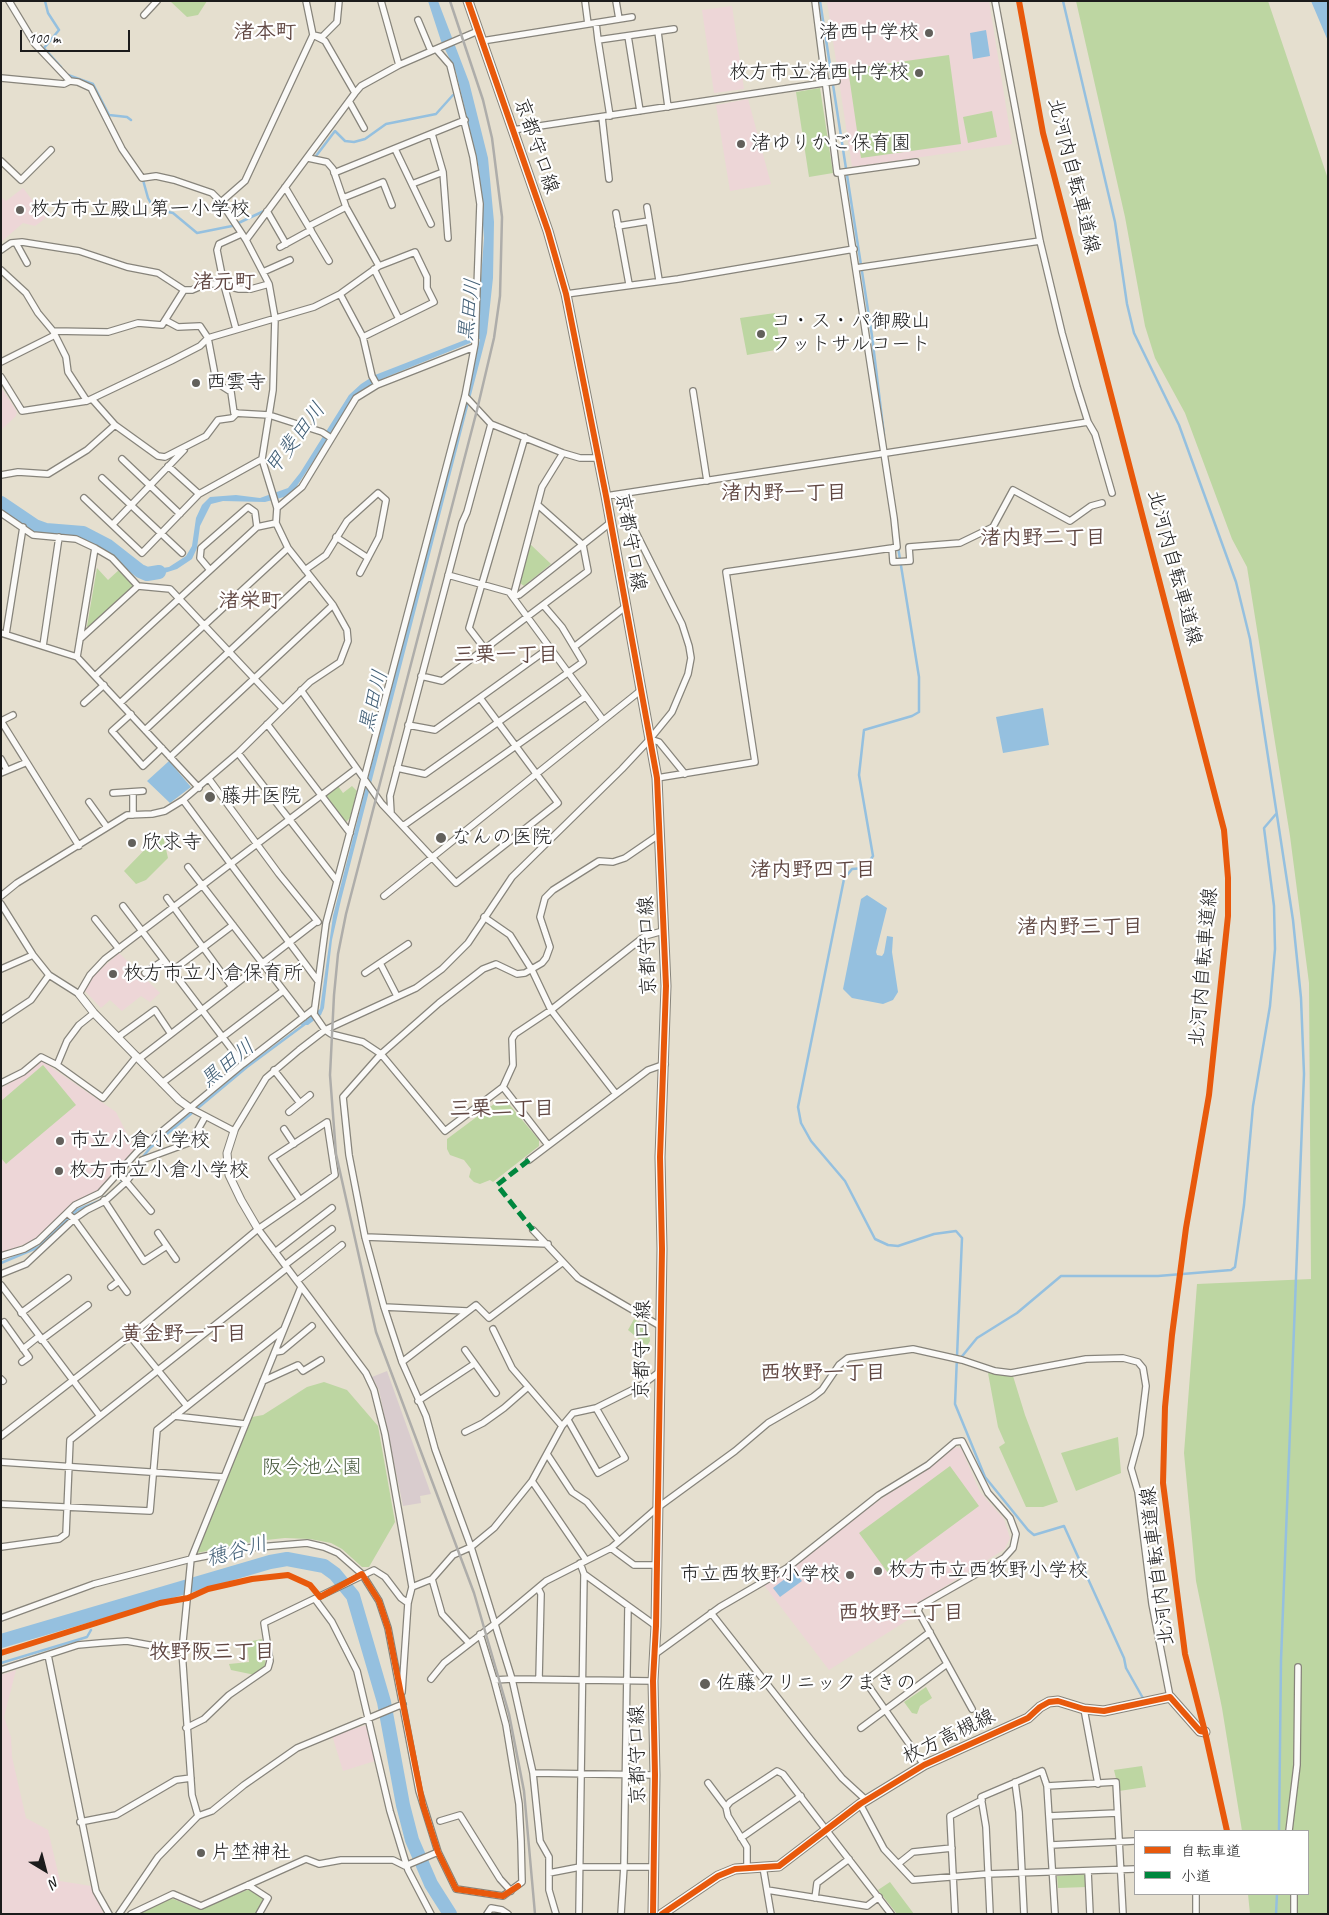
<!DOCTYPE html>
<html>
<head>
<meta charset="utf-8">
<style>
  body { margin:0 }
  #map { position:relative; width:1329px; height:1915px; overflow:hidden; background:#e5dfcf; font-family:Caveat,"Klee One",sans-serif }
  canvas { display:block }
  .frame { position:absolute; inset:0; border:2px solid #1c1c1c; pointer-events:none }
  .legend { position:absolute; left:1134px; top:1830px; width:175px; height:65px; box-sizing:border-box; background:#fff; border:1px solid #a4a4a4; margin:0; padding:6px 9px; list-style:none; font-size:15px; color:#1c1c1c }
  .legend li { display:flex; align-items:center; gap:10px; height:25px }
  .legend b { width:25px; border:1px solid #a4a4a4 }
  .north { position:absolute; left:20px; top:1845px; width:50px; height:50px; -webkit-text-stroke:4px #fff; paint-order:stroke; rotate:143deg; font-size:14px; font-weight:700; line-height:20px; text-align:center; color:#1c1c1c }
  .north::after { content:''; display:block; margin:auto; width:18px; height:22px; background:#1c1c1c; clip-path:polygon(50% 0,100% 100%,50% 72%,0 100%) }
  .scale { position:absolute; left:20px; top:30px; width:110px; height:22px; box-sizing:border-box; border:2px solid #1c1c1c; border-top:0; padding-left:6px; font-size:15px; line-height:18px; white-space:nowrap; color:#1c1c1c; -webkit-text-stroke:4px #fff; paint-order:stroke }
</style>
</head>
<body>
<div id="map">
<canvas width="1329" height="1915"></canvas>
<div class="frame"></div>
<ul class="legend">
<li><b style="height:6px;background:#e8590c"></b>自転車道</li>
<li><b style="height:6px;background:#00873e"></b>小道</li>
</ul>
<div class="north">N</div>
<div class="scale">100 m</div>
</div>
<script>
const ctx = document.querySelector('canvas').getContext('2d');
ctx.lineJoin = 'round';
function fillPath(path, color) { ctx.fillStyle = color; ctx.fill(path, 'evenodd'); }
const shape = rows => new Path2D(rows.map(r => 'M' + r).join(''));
function strokePath(path, color, width, dash) { ctx.strokeStyle = color; ctx.lineWidth = width; ctx.lineCap = dash ? 'butt' : 'round'; ctx.setLineDash(dash || []); ctx.stroke(path); }
function label(font, color, halo, rows, align = 'center') {
  ctx.font = font + ' Caveat,"Klee One",sans-serif'; ctx.lineWidth = 4.5; ctx.setLineDash([]); ctx.textBaseline = 'middle'; ctx.strokeStyle = halo; ctx.fillStyle = color; for (const [text, x, y, turn = 0] of rows) {
    ctx.save(); ctx.translate(x, y); ctx.rotate((+turn || 0) * Math.PI / 180); ctx.textAlign = isNaN(turn) ? turn : align; if (halo) ctx.strokeText(text, 0, 0); ctx.fillText(text, 0, 0); ctx.restore();
  }
}
fillPath(shape([
  [827,1,989,1,1012,144,852,167],
  [732,6,744,89,714,93,702,10],
  [748,99,771,184,730,191,716,105],
  [23,188,46,218,35,226,23,223,1,242,1,197,6,201],
  [1,387,17,412,16,416,1,430],
  [119,953,160,993,150,1002,141,996,122,1011,110,1000,101,1008,84,990,92,977],
  [42,1061,116,1112,135,1150,99,1191,75,1202,33,1241,1,1253,1,1088,25,1075],
  [953,1447,961,1448,980,1492,1004,1519,1010,1538,1005,1549,909,1609,914,1616,829,1670,764,1585,807,1557,850,1521,891,1492,916,1478],
  [16,1670,4,1717,11,1737,12,1757,26,1818,48,1830,60,1881,91,1886,104,1914,1,1914,1,1675],
  [367,1725,378,1760,343,1771,332,1735]
]), '#edd6d7');
fillPath(shape([
  [387,1371,431,1494,420,1496,421,1503,403,1506,379,1390,372,1377]
]), '#d9ccce');
fillPath(shape([
  [170,1,207,1,198,15,187,17],
  [1076,1,1268,1,1328,179,1328,1914,1250,1914,1248,1894,1308,1894,1308,1831,1242,1831,1222,1708,1196,1581,1184,1453,1197,1284,1311,1279,1309,983,1290,836,1247,567,1232,539,1185,413,1155,358,1145,326,1125,217],
  [949,55,961,144,861,158,848,69],
  [820,88,833,173,809,177,796,92],
  [992,111,997,137,968,143,963,117],
  [775,313,781,349,747,355,740,318],
  [530,544,551,564,524,586,520,583],
  [97,568,108,580,120,569,136,586,90,630,87,626],
  [338,786,343,793,352,786,357,791,350,818,346,822,326,796],
  [158,836,163,836,168,858,146,880,136,884,124,871],
  [43,1065,76,1105,6,1164,1,1158,1,1101],
  [498,1101,508,1103,539,1140,539,1146,493,1182,490,1180,480,1184,474,1182,469,1177,471,1169,464,1160,450,1155,447,1149,447,1139],
  [634,1319,645,1325,649,1333,650,1341,647,1346,628,1330],
  [988,1373,1013,1376,1025,1415,1058,1502,1043,1507,1026,1507,999,1447,1005,1443,998,1427],
  [324,1382,347,1390,378,1426,395,1522,369,1567,362,1567,342,1549,331,1543,310,1539,285,1538,257,1541,197,1553,252,1417,263,1415,307,1387],
  [1118,1437,1121,1473,1076,1491,1061,1453],
  [950,1466,979,1506,888,1573,859,1533],
  [262,1639,266,1655,265,1666,255,1675,231,1670,229,1664,249,1662,247,1642],
  [926,1687,932,1698,920,1706,917,1714,912,1713,904,1702],
  [1142,1766,1146,1787,1119,1791,1114,1770],
  [1087,1874,1087,1887,1058,1888,1057,1876],
  [890,1882,914,1914,897,1914,878,1890],
  [250,1889,264,1898,264,1902,256,1914,139,1914,171,1898,198,1909]
]), '#bdd6a2');
fillPath(shape([
  [428,1,438,1,469,82,488,158,494,222,493,278,487,333,341,900,332,940,324,1008,321,1015,308,1025,300,1025,320,1009,333,916,480,339,384,378,363,389,354,399,295,489,284,497,265,502,223,501,211,504,200,526,197,548,192,559,177,569,155,576,147,577,137,572,169,567,186,556,192,546,196,518,202,505,210,497,236,495,260,498,288,488,300,473,349,395,361,384,375,375,470,338,477,332,484,238,479,169,456,72,441,41],
  [1311,1,1328,1,1328,41],
  [986,30,990,56,973,59,970,33],
  [1043,708,1049,745,1003,753,996,717],
  [169,761,191,787,170,803,147,781],
  [867,895,887,908,876,952,877,955,882,956,884,953,887,936,893,937,892,952,898,992,893,1000,883,1004,852,998,843,989,861,899],
  [794,1572,802,1581,780,1597,773,1588]
]), '#95c0df');
strokePath(shape([
  [45,1,48,13,59,30,44,48,61,67],
  [820,1,872,336,884,435],
  [1063,1,1115,222,1127,304,1134,333,1179,425,1236,582,1250,639,1293,920,1301,998,1304,1074,1281,1660,1279,1831],
  [68,75,93,84,109,115,127,117,131,120],
  [316,156,335,131,345,141,354,142,365,139,386,124,436,114,453,95],
  [143,180,148,198,154,209,173,213,197,233,232,226,264,211],
  [898,547,919,677,919,712,912,716,864,730,859,775,873,856,865,868,852,869,844,879,798,1107,801,1123,811,1141,845,1181,875,1239,888,1245,898,1246,934,1234,956,1231,962,1238,955,1404,985,1477,1028,1530,1034,1535,1064,1526,1124,1658,1126,1668,1144,1700],
  [142,1158,150,1148,247,1067,305,1024],
  [119,1185,132,1170],
  [1,1263,39,1247,77,1210,99,1201,112,1192],
  [959,1360,977,1338,1017,1313,1061,1276,1158,1276,1231,1270,1235,1267,1244,1205,1253,1106,1270,1006,1275,949,1274,906,1264,828,1276,814],
  [94,1622,98,1614],
  [1,1663,87,1637,91,1630],
  [1276,1914,1277,1894]
]), '#95c0df', 2.5);
strokePath(shape([
  [1,503,35,526,46,530,83,533,108,546,140,571,147,574,159,572],
  [1,1641,270,1562,287,1559,324,1566,335,1574,353,1596,384,1702,403,1805,412,1840,431,1884,450,1914]
]), '#95c0df', 14);
const minor = shape([
  [9,1,35,44,70,81],
  [381,1,399,65],
  [585,1,588,24],
  [616,1,619,19],
  [815,1,837,173,916,162],
  [995,1,1040,241,1062,333,1077,387,1088,422,1095,434,1112,493],
  [144,15,157,1],
  [418,20,431,51],
  [596,23,598,40],
  [658,32,668,107],
  [628,36,640,111],
  [482,41,632,17],
  [436,49,478,31],
  [1,78,64,84,70,81,78,82,91,88,122,149,142,178,156,176,174,180,212,193,221,202,246,240,269,284,275,318,273,390,262,459,277,508,276,523,288,548,333,605,347,630,348,641,340,662,310,682,238,753,183,800,165,811,152,814,127,815,17,883,1,896],
  [355,93,361,86,399,65,436,49,450,65,473,157,480,204,475,344,465,396,326,923,314,1014,325,1030,331,1034,363,1042,381,1054,445,1131,503,1087,513,1065,512,1039,515,1034,551,1010,645,936,663,931],
  [349,101,364,128],
  [610,116,598,40,674,29],
  [602,117,609,179],
  [513,130,837,81],
  [432,134,443,172,448,238],
  [395,149,431,224],
  [308,158,327,162,333,169,346,207,379,266],
  [1,161,21,180,51,150],
  [334,173,465,120],
  [841,173,894,518,897,547,892,548,893,562,910,561,909,547,960,543,993,527,1013,490,1070,521,1091,506,1102,503],
  [412,184,443,172],
  [285,187,329,261],
  [343,198,383,182,392,205],
  [221,202,245,181,313,35,322,37,337,22,339,1],
  [647,207,659,280],
  [267,211,286,244],
  [616,213,629,284],
  [309,226,346,207],
  [618,226,649,221],
  [246,240,355,93,325,41,313,35,306,1],
  [16,243,27,263],
  [280,247,311,230],
  [1,250,11,243,22,242,79,251,127,267,158,273,184,290,192,290,206,284,219,284,239,289,251,289,269,284],
  [856,268,1040,241],
  [374,269,399,319],
  [1,270,26,293,38,313,53,331,66,357,68,372,87,401],
  [263,272,290,260],
  [340,294,363,337,372,376,377,385],
  [566,294,678,279,854,249],
  [165,320,178,327,200,326,208,338,215,375,220,385,231,392,234,413,269,415,322,432,331,438],
  [236,329,224,285,217,250,219,244,241,234],
  [53,331,108,332,138,323,162,325,184,290],
  [1,362,55,335],
  [1,377,22,411,87,401,171,361,200,346,208,338,314,307,340,294,379,266,415,252,427,277,427,288,434,302,363,337],
  [693,391,707,481],
  [465,396,491,424,563,453,580,458,597,458],
  [92,399,115,425,158,456,165,457,206,436,218,420,232,418,237,413],
  [122,459,180,514],
  [168,466,199,494],
  [1,475,18,472,48,474,87,450,115,425],
  [102,478,182,553],
  [606,496,1088,422],
  [84,498,142,553,199,494,262,459],
  [277,508,302,487,356,398,377,385,474,347],
  [1,513,33,535,76,539,95,548,112,558,138,586,170,589,282,708],
  [113,524,184,450],
  [336,537,368,558],
  [210,570,200,558,201,548,248,507,255,512,257,527],
  [305,570,326,555,347,521,378,493,386,500,379,537,360,573],
  [448,575,509,592,603,720],
  [513,597,542,487,563,453],
  [513,597,519,595,610,523],
  [1,633,77,657,199,788],
  [6,634,23,527],
  [80,639,138,586],
  [43,646,59,537],
  [574,647,625,607],
  [485,649,469,628,525,437],
  [77,657,95,548],
  [95,676,257,527,276,523],
  [421,676,442,681,588,571,583,545,538,505],
  [301,690,382,804,456,883,558,803,480,698],
  [84,703,104,685],
  [120,703,288,548],
  [131,714,112,731,143,766,162,748],
  [1,721,79,846],
  [1,721,13,715],
  [267,724,350,833],
  [408,725,435,730,549,648],
  [145,730,310,576],
  [650,739,659,742,685,774],
  [238,753,337,881],
  [170,757,333,605],
  [1,759,7,770],
  [397,768,425,774,583,662,562,627,544,606],
  [1,773,25,763],
  [657,778,755,762,726,572,892,548],
  [209,779,279,874,318,922],
  [133,792,133,815],
  [113,793,143,791],
  [183,800,318,981],
  [89,802,107,827],
  [391,813,390,796,462,523,467,512,491,424],
  [403,826,585,697],
  [188,867,304,1017],
  [384,896,640,691],
  [167,898,232,987],
  [1,904,33,955,49,975,79,994,90,975,105,959,356,769],
  [123,906,243,1064],
  [484,917,510,935,532,970,551,1010,616,1094],
  [95,919,119,949],
  [380,963,397,996],
  [1,969,33,955],
  [172,971,233,925],
  [145,973,164,960],
  [365,973,408,944],
  [1,1020,31,1000,49,975],
  [118,1037,155,1010,171,1034],
  [140,1058,317,921],
  [57,1065,67,1041,79,1025,94,1013],
  [274,1070,300,1103],
  [1,1083,23,1072,41,1057,57,1065,103,1098,137,1056],
  [162,1083,283,991],
  [503,1087,548,1145],
  [190,1108,234,1131,266,1078,299,1050,325,1030,416,988,442,969,468,943,512,877,622,769,650,739,672,712,688,674,691,658,689,646,682,624,617,495],
  [289,1112,310,1095],
  [284,1129,294,1144],
  [529,1160,648,1070,665,1064],
  [119,1173,151,1211],
  [104,1200,144,1261,167,1246],
  [67,1213,74,1219,127,1292],
  [258,1229,366,1373,374,1390,385,1434,412,1587,408,1603,402,1692],
  [533,1230,578,1278,660,1326],
  [158,1233,176,1259],
  [365,1237,548,1244],
  [275,1252,332,1208],
  [1,1256,24,1249,38,1241,75,1205,100,1193,137,1152,243,1064,314,1009],
  [285,1265,332,1229],
  [1,1274,26,1264,74,1219,87,1210,105,1201,127,1181,142,1160,191,1142,205,1117],
  [297,1281,342,1245],
  [1,1285,100,1416],
  [111,1287,119,1281],
  [384,1307,467,1311],
  [21,1313,68,1278],
  [4,1322,29,1357,22,1362],
  [493,1329,512,1368,562,1426],
  [130,1336,187,1406],
  [41,1340,88,1305],
  [23,1349,38,1337],
  [465,1350,496,1393],
  [275,1352,282,1351,312,1326],
  [402,1362,476,1305,489,1318,563,1262],
  [1,1379,3,1381],
  [263,1381,298,1365,303,1371,321,1360],
  [418,1401,474,1364],
  [174,1416,245,1424],
  [568,1420,598,1473,625,1458,596,1408],
  [465,1432,483,1423,504,1408,528,1387],
  [1,1436,130,1336,258,1229,300,1200,335,1175,327,1122,272,1158,300,1200],
  [547,1454,572,1492,587,1502,619,1541],
  [1,1462,224,1477],
  [532,1481,586,1560],
  [1,1504,150,1511,157,1430,283,1330],
  [1,1547,59,1539,66,1534,70,1440,287,1268],
  [611,1548,634,1565,657,1565],
  [584,1574,656,1626],
  [432,1579,453,1555,471,1547,494,1528,532,1481,562,1426,573,1413,596,1408,642,1385,658,1373],
  [412,1587,432,1579,442,1614,469,1643],
  [538,1588,541,1594,539,1679],
  [315,1599,332,1622,357,1671,390,1811,408,1870,431,1914],
  [711,1613,811,1740,842,1778,866,1800],
  [1,1618,94,1584,191,1559,247,1548,307,1543,324,1547,338,1553,362,1574,379,1601,388,1628,419,1791,438,1852,456,1889,503,1896,522,1882,521,1841,519,1804,506,1725,494,1680],
  [480,1634,494,1680,512,1679,653,1681],
  [48,1655,96,1891,109,1914],
  [654,1655,720,1607,787,1568,879,1495,928,1465,955,1442,962,1441,988,1493,1010,1518,1016,1534,1013,1548,1004,1558,920,1606,918,1611,972,1709],
  [1,1670,78,1645,100,1643,127,1641,182,1651],
  [431,1679,444,1663,496,1623,546,1581,611,1548,657,1508,735,1451,768,1423,813,1397,822,1390,839,1365,848,1358,913,1349,962,1360,995,1371,1011,1373,1086,1359,1123,1358,1138,1362,1143,1368,1146,1386,1140,1435,1131,1468,1138,1492,1152,1604,1170,1697],
  [1084,1709,1098,1784],
  [186,1728,204,1719,229,1695,268,1668,270,1661,264,1623,374,1570,385,1577,401,1598,408,1603],
  [861,1728,947,1664],
  [924,1765,865,1681,930,1632],
  [533,1773,655,1775],
  [1015,1782,1019,1812,1024,1914],
  [708,1783,726,1807],
  [1047,1786,1116,1782,1123,1914],
  [860,1804,884,1849,913,1880,987,1874,1135,1869],
  [198,1816,192,1795,182,1651,191,1559,301,1287],
  [1049,1816,1117,1813],
  [440,1821,460,1815,500,1879,511,1891],
  [80,1822,116,1815,176,1780,191,1778],
  [1289,1831,1297,1765,1298,1667],
  [741,1838,801,1796],
  [1051,1845,1135,1841],
  [898,1864,913,1852,952,1848],
  [763,1867,771,1914],
  [747,1868,747,1847,728,1816,726,1807,730,1802,777,1771,783,1774,891,1914],
  [1088,1871,1090,1914],
  [549,1873,580,1867,654,1867],
  [248,1885,268,1898,259,1914],
  [767,1890,867,1906,879,1897],
  [1294,1894,1294,1914],
  [815,1898,817,1883,849,1859],
  [119,1914,158,1857,198,1816,212,1811,244,1785,297,1748,403,1704],
  [131,1914,173,1894,201,1906,306,1859,319,1864,341,1860,393,1860,405,1866,438,1852],
  [487,1914,491,1908,502,1910,508,1914],
  [556,1914,549,1890,549,1857,540,1841,533,1773,512,1679,471,1547,435,1449,426,1416,402,1362,384,1307,365,1237,349,1155,343,1097,381,1054,439,1003,483,969,496,964,517,974,525,973,542,963,546,958,550,947,540,917,545,898,553,890,599,861,613,862,625,858,660,834],
  [579,1914,584,1574,580,1563],
  [621,1914,624,1866,628,1606],
  [955,1914,950,1816,982,1800],
  [990,1914,986,1827,981,1797,1042,1771,1047,1786,1055,1914],
  [1196,1914,1196,1894]
]);
const tertiary = shape([
  [79,994,94,1013,179,1100,190,1108],
  [234,1131,227,1153,229,1175,241,1200,258,1229]
]);
const primary = shape([
  [468,1,548,231,566,294,606,496,657,778,666,986,660,1157,662,1249,656,1626,653,1681,655,1775,653,1914],
  [662,1914,718,1876,735,1869,779,1866,860,1804,924,1765,1028,1718,1040,1707,1049,1702,1058,1701,1084,1709,1104,1711,1170,1697,1200,1731,1205,1732]
]);
strokePath(minor, '#87847b', 8);
strokePath(tertiary, '#87847b', 9);
strokePath(primary, '#87847b', 11);
strokePath(minor, '#fbfaf8', 5.5);
strokePath(tertiary, '#fbfaf8', 7);
strokePath(primary, '#fbfaf8', 9);
strokePath(shape([
  [450,1,483,100,492,138,502,217,500,296,494,338,477,410,346,914,338,954,334,995,330,1075,336,1154,376,1332,474,1593,509,1714,524,1791,535,1914]
]), '#aeadaa', 2.5);
strokePath(shape([
  [529,1160,497,1185,533,1230]
]), '#00873e', 5, [10, 5]);
strokePath(shape([
  [468,1,548,231,566,294,606,496,657,778,666,986,660,1157,662,1249,656,1626,653,1681,655,1775,653,1914],
  [1019,1,1043,133,1224,830,1228,878,1228,916,1209,1095,1186,1228,1172,1335,1165,1407,1163,1483,1185,1654,1205,1732,1227,1831],
  [1,1653,160,1603,188,1598,208,1589,252,1579,288,1575,310,1585,320,1597,362,1574,379,1601,388,1628,423,1805,438,1852,456,1889,503,1896,518,1886],
  [662,1914,718,1876,735,1869,779,1866,860,1804,924,1765,1028,1718,1040,1707,1049,1702,1058,1701,1084,1709,1104,1711,1170,1697,1200,1731,1205,1732]
]), '#e8590c', 6);
for (const [x, y, r, color] of [
  [929,33,5,"#62605b"],
  [919,73,5,"#62605b"],
  [741,144,5,"#62605b"],
  [20,210,5,"#62605b"],
  [761,334,5,"#62605b"],
  [196,383,5,"#62605b"],
  [210,797,6,"#62605b"],
  [441,838,6,"#62605b"],
  [132,843,5,"#62605b"],
  [113,974,5,"#62605b"],
  [60,1141,5,"#62605b"],
  [59,1171,5,"#62605b"],
  [878,1571,5,"#62605b"],
  [850,1575,5,"#62605b"],
  [705,1684,6,"#62605b"],
  [201,1853,5,"#62605b"]
]) { const dot = new Path2D(); dot.arc(x, y, r, 0, 2 * Math.PI); ctx.fillStyle = color; ctx.fill(dot); strokePath(dot, '#fff', 2); }
label('20px', '#1c1c1c', '#fff', [
  ["渚西中学校",919,33,"right"],
  ["枚方市立渚西中学校",909,73,"right"],
  ["渚ゆりかご保育園",751,144],
  ["枚方市立殿山第一小学校",30,210],
  ["コ・ス・パ御殿山",771,322],
  ["フットサルコート",771,345],
  ["西雲寺",206,383],
  ["藤井医院",221,797],
  ["なんの医院",452,838],
  ["欣求寺",142,843],
  ["枚方市立小倉保育所",123,974],
  ["市立小倉小学校",70,1141],
  ["枚方市立小倉小学校",69,1171],
  ["枚方市立西牧野小学校",888,1571],
  ["市立西牧野小学校",840,1575,"right"],
  ["佐藤クリニックまきの",716,1684],
  ["片埜神社",211,1853]
], 'left');
label('20px', '#1c1c1c', '#fff', [
  ["京都守口線",536,146,71],
  ["北河内自転車道線",1073,176,76],
  ["京都守口線",630,542,80],
  ["北河内自転車道線",1174,568,75],
  ["京都守口線",648,946,-92],
  ["北河内自転車道線",1204,967,-85],
  ["京都守口線",643,1350,-89],
  ["北河内自転車道線",1158,1566,-97],
  ["枚方高槻線",949,1737,-26],
  ["京都守口線",638,1755,-91]
]);
label('20px', '#495b3e', '#fff', [
  ["阪今池公園",312,1468]
]);
label('bold 21px', '#604742', '#fff', [
  ["渚本町",265,32],
  ["渚元町",224,282],
  ["渚内野一丁目",784,493],
  ["渚内野二丁目",1043,538],
  ["渚栄町",250,601],
  ["三栗一丁目",506,655],
  ["渚内野四丁目",813,870],
  ["渚内野三丁目",1080,927],
  ["三栗二丁目",502,1109],
  ["黄金野一丁目",184,1334],
  ["西牧野一丁目",823,1373],
  ["西牧野二丁目",901,1613],
  ["牧野阪三丁目",212,1652]
]);
label('italic 21px', '#436077', '#fff', [
  ["黒田川",470,310,-83],
  ["甲斐田川",296,439,-53],
  ["黒田川",374,701,-76],
  ["黒田川",228,1064,-39],
  ["穂谷川",237,1552,-15]
]);
</script>
</body>
</html>
